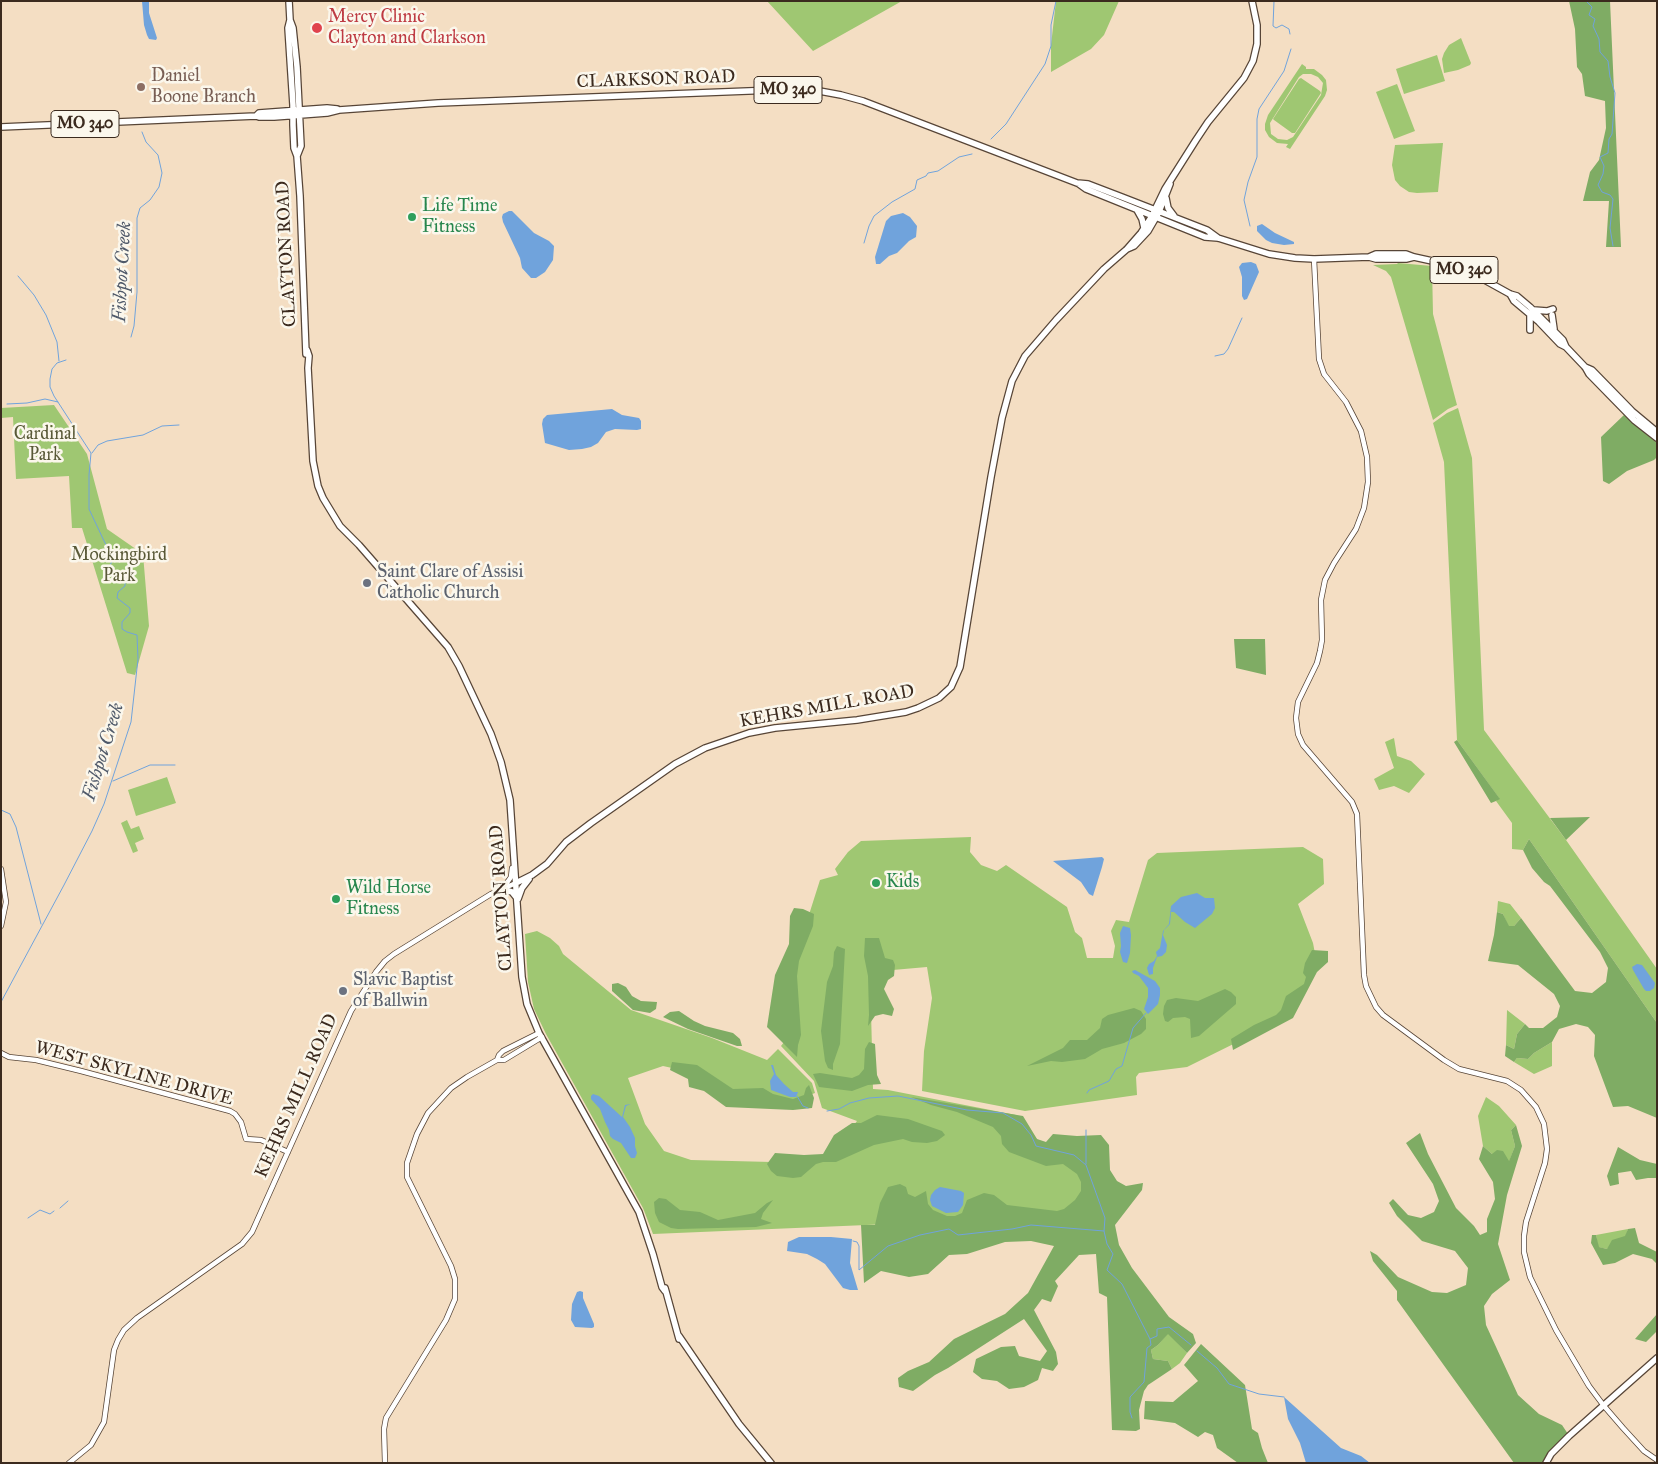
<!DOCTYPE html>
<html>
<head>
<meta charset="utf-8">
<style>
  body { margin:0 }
  #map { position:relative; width:1658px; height:1464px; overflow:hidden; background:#f4dec3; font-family:"IM FELL Great Primer",serif }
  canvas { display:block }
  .frame { position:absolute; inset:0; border:2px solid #3b2a1e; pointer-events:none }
</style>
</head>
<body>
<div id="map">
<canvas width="1658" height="1464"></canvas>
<div class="frame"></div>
</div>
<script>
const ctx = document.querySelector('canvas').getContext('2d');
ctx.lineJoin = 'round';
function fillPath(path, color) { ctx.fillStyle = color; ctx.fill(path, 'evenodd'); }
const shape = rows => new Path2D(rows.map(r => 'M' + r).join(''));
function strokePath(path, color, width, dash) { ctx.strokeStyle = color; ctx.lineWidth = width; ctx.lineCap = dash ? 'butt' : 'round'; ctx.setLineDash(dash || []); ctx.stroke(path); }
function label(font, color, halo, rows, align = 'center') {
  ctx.font = font + ' "IM FELL Great Primer",serif'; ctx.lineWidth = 5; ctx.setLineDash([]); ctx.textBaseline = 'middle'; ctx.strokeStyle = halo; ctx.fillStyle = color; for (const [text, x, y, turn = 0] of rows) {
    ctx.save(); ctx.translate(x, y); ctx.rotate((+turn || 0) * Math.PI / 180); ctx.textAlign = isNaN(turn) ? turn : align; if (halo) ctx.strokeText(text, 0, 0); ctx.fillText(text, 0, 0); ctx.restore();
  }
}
fillPath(shape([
  [767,1,902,1,813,51],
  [1056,1,1119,1,1104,35,1091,49,1051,72,1051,45],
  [1461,38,1471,63,1470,65,1458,70,1444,73,1442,59,1444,53,1449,45],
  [1437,55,1445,81,1404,94,1396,69],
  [1302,64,1306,67,1306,69,1314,69,1322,75,1326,80,1327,90,1325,96,1290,149,1286,147,1288,144,1277,143,1269,137,1265,130,1265,124,1268,115],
  [1303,74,1311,74,1318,77,1323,83,1321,95,1293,137,1287,140,1278,139,1271,134,1270,123,1299,77],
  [1301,78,1320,91,1321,93,1295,133,1292,133,1274,120,1273,119,1299,79],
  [1397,84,1415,131,1394,139,1376,92],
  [1443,143,1438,192,1417,193,1409,192,1400,186,1395,180,1392,165,1395,145],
  [1398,263,1432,266,1433,314,1457,405,1448,409,1433,420,1391,277,1386,271,1373,265,1397,264],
  [54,405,87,454,107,529,143,554,149,626,135,675,127,673,82,528,72,528,69,476,16,479,13,417,1,418,1,408],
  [1458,408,1472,458,1484,730,1566,840,1657,969,1657,1023,1529,839,1523,850,1512,849,1512,823,1496,801,1499,798,1457,740,1444,462,1433,423,1447,413],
  [1394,738,1397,756,1411,761,1425,774,1409,793,1394,786,1379,790,1374,779,1394,768,1385,742],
  [167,777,176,803,136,816,128,790],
  [127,820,131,829,139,826,144,839,135,843,138,851,133,853,121,823],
  [971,837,970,852,981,865,997,871,1006,865,1067,907,1075,932,1082,938,1087,958,1113,958,1115,946,1111,931,1116,920,1129,922,1148,860,1157,853,1303,847,1323,859,1324,884,1298,904,1313,943,1317,964,1292,1015,1187,1067,1139,1073,1136,1077,1137,1095,1025,1111,922,1091,924,1051,932,998,927,967,870,972,873,1089,888,1090,1016,1115,1042,1145,1104,1140,1104,1215,653,1234,643,1208,546,1034,534,1009,528,982,525,934,537,931,550,938,559,946,563,954,631,1010,712,1038,767,1060,778,1049,812,1083,815,1093,781,1105,732,1100,695,1073,663,1066,628,1078,645,1124,664,1151,691,1160,772,1162,827,1160,857,1121,822,1108,814,1081,781,1046,798,1024,793,965,820,880,838,875,835,869,848,852,861,841],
  [1498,901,1510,904,1521,918,1514,926,1508,926,1503,914,1497,912],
  [1507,1010,1525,1024,1517,1034,1514,1049,1506,1045],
  [1552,1042,1552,1066,1534,1074,1514,1062,1517,1058,1528,1059,1534,1053],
  [1486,1097,1499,1106,1516,1125,1511,1130,1515,1146,1509,1162,1492,1154,1483,1146,1478,1116],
  [1628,1229,1626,1236,1607,1249,1598,1247,1596,1235],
  [1168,1333,1187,1353,1180,1363,1172,1369,1168,1361,1153,1359,1151,1350,1158,1345]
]), '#9fc772');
fillPath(shape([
  [1569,1,1610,1,1621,247,1606,247,1609,201,1583,201,1590,172,1599,160,1606,128,1605,101,1585,96,1582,74,1577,67,1575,29],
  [1624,415,1657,443,1657,457,1654,460,1627,471,1609,484,1603,481,1601,437],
  [1234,639,1265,639,1266,675,1236,668],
  [1457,740,1500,799,1496,801,1491,803,1454,742],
  [1590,817,1566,840,1550,818],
  [1529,839,1657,1023,1657,1118,1628,1106,1613,1107,1594,1056,1595,1035,1588,1027,1576,1024,1559,1029,1552,1042,1534,1053,1528,1059,1517,1058,1514,1062,1505,1056,1506,1045,1514,1049,1517,1034,1525,1024,1529,1028,1543,1028,1557,1017,1560,1006,1554,994,1518,965,1488,961,1494,935,1497,912,1503,914,1509,926,1514,926,1521,918,1575,991,1592,993,1606,982,1608,968,1600,952,1550,886,1544,882,1532,868,1523,850],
  [794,908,803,909,814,914,813,926,799,961,797,976,801,1035,798,1045,797,1057,767,1027,775,975,789,944,790,916],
  [865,938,879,938,885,958,893,960,895,965,894,976,888,980,884,989,894,1009,892,1016,883,1014,875,1016,868,1026,869,1015,868,976,864,956],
  [837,946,845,949,840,1044,833,1064,833,1070,828,1068,825,1061,821,1031,827,982,833,966,834,952],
  [1312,950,1328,951,1328,962,1317,972,1293,1018,1233,1050,1231,1039,1254,1025,1276,1015,1281,1010,1286,996,1304,984,1306,977,1303,973,1305,963],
  [618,983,626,987,632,996,641,1001,657,1002,656,1009,650,1013,633,1010,612,991,612,984],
  [1225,989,1231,992,1236,997,1236,1004,1199,1036,1191,1038,1190,1019,1185,1017,1173,1018,1168,1022,1165,1021,1163,1014,1164,1006,1167,1000,1176,998,1198,1001],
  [1134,1008,1141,1011,1146,1019,1146,1029,1141,1034,1124,1043,1102,1049,1085,1059,1062,1062,1051,1061,1027,1066,1063,1048,1070,1040,1087,1040,1100,1028,1102,1019,1108,1015],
  [679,1011,694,1021,705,1026,733,1033,740,1039,742,1046,737,1046,688,1029,663,1017,670,1012],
  [869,1042,875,1044,877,1075,881,1084,868,1085,852,1091,819,1087,813,1074,820,1073,852,1078,859,1075,864,1069,865,1049],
  [672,1062,697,1065,733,1089,763,1088,773,1094,793,1099,804,1095,806,1088,809,1085,814,1098,812,1108,793,1110,726,1107,704,1091,689,1087,688,1079,670,1070],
  [911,1097,1023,1116,1037,1139,1046,1142,1053,1134,1077,1136,1101,1135,1109,1145,1110,1170,1117,1181,1126,1186,1143,1183,1142,1190,1115,1225,1119,1245,1132,1268,1169,1317,1193,1334,1196,1343,1187,1353,1168,1334,1158,1345,1151,1350,1153,1359,1168,1361,1172,1369,1148,1385,1144,1391,1139,1410,1140,1429,1136,1431,1112,1430,1107,1297,1099,1293,1096,1254,1079,1255,1055,1281,1058,1286,1051,1302,1042,1299,1034,1310,1056,1352,1058,1364,1053,1371,1042,1368,1038,1380,1024,1387,1009,1389,997,1381,982,1379,973,1372,976,1359,1001,1347,1015,1346,1019,1356,1040,1361,1047,1351,1024,1319,948,1368,935,1375,913,1391,899,1387,898,1378,908,1371,929,1362,954,1339,1005,1314,1028,1293,1054,1246,1031,1241,1005,1242,967,1254,949,1255,928,1274,909,1277,881,1271,864,1283,861,1225,875,1225,880,1203,888,1187,900,1184,906,1187,908,1194,915,1197,926,1191,928,1204,933,1210,947,1216,955,1216,962,1213,967,1200,984,1193,994,1195,1007,1205,1057,1211,1064,1209,1075,1200,1081,1191,1081,1182,1077,1174,1063,1164,1046,1166,1009,1152,1002,1144,1001,1136,993,1127,957,1112,931,1105],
  [877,1115,908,1119,942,1131,945,1135,937,1141,927,1143,912,1142,903,1139,874,1145,836,1162,823,1162,816,1164,801,1177,793,1178,777,1176,771,1171,767,1164,775,1153,804,1155,823,1154,834,1135,852,1123,861,1123],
  [1516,1125,1522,1146,1507,1195,1498,1244,1510,1280,1492,1294,1484,1306,1486,1325,1518,1395,1539,1414,1562,1425,1568,1434,1553,1448,1543,1462,1539,1463,1514,1463,1397,1300,1397,1291,1373,1261,1370,1251,1377,1255,1398,1277,1432,1292,1447,1293,1466,1285,1468,1268,1455,1251,1422,1241,1397,1216,1389,1203,1393,1199,1408,1215,1421,1218,1434,1212,1439,1201,1433,1184,1406,1143,1420,1133,1428,1154,1456,1208,1474,1226,1480,1235,1487,1232,1487,1219,1495,1199,1493,1182,1479,1159,1483,1146,1492,1154,1497,1150,1503,1151,1509,1161,1515,1146,1511,1130],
  [1618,1147,1640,1160,1657,1164,1657,1178,1648,1178,1636,1180,1631,1171,1618,1173,1619,1184,1610,1186,1607,1176],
  [659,1198,666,1199,680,1210,700,1212,718,1220,755,1213,767,1203,773,1200,763,1213,761,1219,772,1223,756,1227,678,1229,671,1228,659,1222,655,1213,654,1202],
  [1635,1228,1639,1243,1657,1252,1657,1264,1652,1259,1633,1254,1615,1263,1603,1265,1591,1243,1592,1235,1596,1235,1599,1247,1607,1249,1612,1240,1625,1236,1628,1229],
  [1657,1314,1657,1331,1646,1342,1635,1339],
  [1201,1344,1245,1385,1252,1429,1258,1433,1262,1448,1268,1463,1238,1463,1217,1448,1213,1435,1205,1432,1198,1437,1175,1423,1144,1419,1145,1401,1173,1402,1198,1381,1184,1365]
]), '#7fac64');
fillPath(shape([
  [142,1,149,1,149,13,157,38,156,40,149,39,147,35,144,25],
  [509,211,512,211,534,233,549,241,554,246,553,260,545,272,536,278,531,278,522,268,520,258,503,222,502,217,503,214],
  [903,213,910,217,917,226,916,237,909,241,897,253,889,256,880,264,876,264,875,257,886,221,891,216],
  [1262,224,1275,233,1294,242,1294,244,1284,245,1272,243,1266,240,1257,231,1257,226],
  [1251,262,1256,264,1259,272,1247,299,1244,300,1242,296,1242,277,1239,267,1242,263],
  [612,409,622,415,639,418,641,421,641,429,637,430,615,429,606,432,598,443,591,447,582,449,569,450,545,443,542,424,543,419,547,415],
  [1102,857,1104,859,1102,867,1093,896,1089,894,1081,882,1053,861],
  [1197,893,1205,898,1214,898,1215,908,1212,914,1195,928,1185,922,1174,912,1171,912,1170,924,1164,930,1163,935,1167,945,1166,952,1162,956,1157,957,1153,968,1153,974,1149,975,1147,968,1149,964,1154,961,1157,956,1156,952,1160,948,1163,931,1169,924,1171,906,1181,897],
  [1123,926,1130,928,1131,935,1130,953,1127,963,1123,962,1120,952,1121,946,1120,933],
  [1637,964,1642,965,1655,983,1654,988,1650,991,1646,991,1644,989,1633,970,1632,967],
  [1135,970,1155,981,1160,988,1160,995,1158,1004,1148,1014,1144,1009,1148,997,1148,988,1139,976,1133,973,1132,971],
  [771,1065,773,1065,776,1075,784,1084,793,1092,798,1092,796,1097,790,1097,771,1090,770,1081,774,1074],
  [593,1094,599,1096,622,1117,625,1105,631,1104,626,1106,623,1117,630,1127,635,1138,635,1146,637,1153,635,1158,631,1158,621,1143,613,1139,610,1136,609,1130,605,1122,600,1109,591,1099,591,1096],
  [940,1187,961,1191,964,1193,963,1205,958,1212,946,1213,932,1206,930,1200,931,1195,935,1190],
  [799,1237,831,1237,852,1239,850,1263,858,1290,850,1290,843,1288,825,1264,817,1259,807,1254,787,1251,788,1242],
  [580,1291,583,1292,583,1298,594,1324,594,1327,592,1328,575,1327,571,1320,572,1304,577,1292],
  [1284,1397,1341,1448,1361,1456,1370,1463,1306,1463,1300,1443,1288,1419]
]), '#70a3dc');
strokePath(shape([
  [1274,1,1273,26,1276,28,1282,25,1289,29,1290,34],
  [1586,1,1592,7,1589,15,1595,19,1593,26,1599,39,1600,52,1608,61,1610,77,1615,93,1612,134,1609,139,1608,153,1600,157,1604,166,1603,174,1598,185,1602,192,1610,195,1613,199,1610,228,1613,246],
  [991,139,1006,124,1045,64,1051,46,1051,25,1056,1],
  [1250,226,1244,200,1248,182,1257,157,1257,119,1259,109,1284,71,1291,49],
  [864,243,869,226,874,216,892,202,915,189,917,180,926,176,928,173,938,171,959,157,972,154],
  [18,276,34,295,46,315,57,342,59,361],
  [131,337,134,326,137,292,137,218,140,208,150,200,159,187,162,173,158,155,146,142,142,132],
  [1215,356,1224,354,1228,349,1242,318],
  [7,404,27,403,45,399,58,402],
  [92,453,98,445,107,441,143,435,162,426,179,425],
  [113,781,150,765,175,765],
  [1,810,10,814,16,827,41,924],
  [1,1002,64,885,92,831,104,804,131,722,138,659,137,635,127,632,122,629,122,622,130,613,130,608,117,598,118,592,125,586,125,580,113,572,109,567,115,556,105,543,89,509,89,475,91,453,54,396,50,387,50,379,52,369,57,363,66,360],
  [1087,1093,1089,1090,1109,1081,1116,1069,1122,1066,1133,1028,1146,1013],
  [797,1096,803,1106,808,1108],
  [827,1111,839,1109,850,1103,869,1098,898,1096,967,1110,1003,1113,1022,1124,1031,1135,1036,1146,1074,1155,1086,1165,1105,1218,1104,1231,1107,1244,1113,1254,1107,1270,1122,1284,1150,1339,1157,1336,1157,1329,1169,1327,1191,1345],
  [1086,1130,1086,1164],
  [60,1208,68,1201],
  [28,1218,40,1210,50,1214,54,1211],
  [853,1241,857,1242,859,1246,859,1270,888,1246,920,1235,949,1229,958,1235,1012,1229,1031,1225,1104,1231],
  [1197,1351,1217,1368,1229,1384,1259,1394,1284,1397],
  [1132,1418,1130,1412,1130,1397,1144,1382,1147,1348,1151,1345,1150,1339]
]), '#70a3dc', 1);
const minor = shape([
  [1314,259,1319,359,1324,374,1346,402,1361,431,1367,457,1368,482,1364,508,1356,529,1334,563,1325,580,1321,600,1322,640,1320,651,1317,663,1298,702,1296,718,1298,734,1303,745,1352,802,1357,814,1364,975,1366,986,1376,1007,1383,1015,1444,1060,1459,1069,1507,1081,1521,1090,1536,1107,1544,1124,1547,1149,1545,1163,1526,1222,1524,1236,1524,1252,1530,1277,1556,1330,1589,1386,1604,1406,1623,1428,1644,1451,1657,1460],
  [1,869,6,902,1,926],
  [504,887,511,877,512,868],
  [1,1053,9,1057,36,1060,81,1071,230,1111,235,1114,241,1122,246,1139,261,1140,288,1152],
  [497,1060,499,1055,503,1051,539,1033],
  [69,1463,91,1445,104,1422,114,1350,118,1340,124,1330,137,1318,242,1244,252,1232,351,1011,376,972,385,961,394,954,491,894,516,883],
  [385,1463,384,1429,386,1418,446,1320,455,1299,455,1279,451,1266,407,1177,407,1163,417,1134,428,1113,451,1088,467,1077,497,1060,504,1060,542,1037]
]);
const major = shape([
  [289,1,290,20,293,28,297,67,301,146,297,156],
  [290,20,288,28,293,105,293,125,294,148,297,156,300,196,306,354],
  [256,116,259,113,327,108,337,109],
  [1,127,256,116,259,117,274,117,327,113,339,110,438,103,774,90,814,90,841,95,863,101,1077,183,1088,184,1122,197,1207,230,1218,238],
  [1079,184,1086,189,1205,237,1218,238,1269,254,1295,258,1314,259,1369,257,1376,254,1406,254,1414,257,1446,264,1472,273,1510,294,1517,296,1530,307,1563,340,1566,347,1585,367,1589,374,1634,420,1657,438],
  [1166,198,1168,208,1174,216],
  [1137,210,1142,219,1144,228],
  [1127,249,1134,246,1148,231,1159,212,1170,184],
  [1369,257,1376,259,1406,259,1414,257],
  [1510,294,1514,301,1539,322,1560,344,1566,347],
  [1534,310,1547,311,1553,309],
  [1530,314,1530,330],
  [1552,315,1554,329],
  [307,350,309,356,308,368,313,461,318,486,323,498,340,526,359,545,448,647,459,666,491,734,501,762,510,800,522,977,527,1004,539,1033,639,1212,653,1254,662,1287,665,1291],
  [1585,367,1592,370,1632,411,1657,432],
  [516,883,532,875,547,864,566,842,591,823,675,764,705,748,749,733,775,728,857,720,906,712,918,708,939,698,951,687,960,667,991,477,1002,418,1012,381,1025,356,1056,320,1104,269,1127,249,1141,233,1152,216,1165,189,1196,140,1208,122,1244,78,1253,61,1257,44,1257,25,1252,1],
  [502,889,512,892,516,897],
  [518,899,522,888,529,879],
  [665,1288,679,1339],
  [679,1336,739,1424,771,1463],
  [1546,1463,1551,1454,1569,1436,1657,1358]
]);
strokePath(minor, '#574537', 6);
strokePath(major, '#574537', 8);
strokePath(minor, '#fff', 4.5);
strokePath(major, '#fff', 5.5);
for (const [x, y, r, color] of [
  [317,28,6,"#e0444e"],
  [141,87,5,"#8d6e63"],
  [412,217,5,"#2e9e5b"],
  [367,583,5,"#6b7280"],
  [876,883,5,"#2e9e5b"],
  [336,899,5,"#2e9e5b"],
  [343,991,5,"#6b7280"]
]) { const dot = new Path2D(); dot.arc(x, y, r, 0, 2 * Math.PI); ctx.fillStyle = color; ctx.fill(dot); strokePath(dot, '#fbf7ec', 2); }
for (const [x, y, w] of [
  [788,90,68],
  [85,124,68],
  [1464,270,68]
]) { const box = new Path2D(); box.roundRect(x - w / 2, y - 13.5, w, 27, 4); ctx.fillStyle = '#fbf7ec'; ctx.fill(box); strokePath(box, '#3b2a1e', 1); }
label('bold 16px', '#3b2a1e', null, [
  ["MO 340",788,90],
  ["MO 340",85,124],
  ["MO 340",1464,270]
]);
label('18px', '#be3a42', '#fbf7ec', [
  ["Mercy Clinic",328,18],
  ["Clayton and Clarkson",328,39]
], 'left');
label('18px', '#785e54', '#fbf7ec', [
  ["Daniel",151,77],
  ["Boone Branch",151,98]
], 'left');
label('18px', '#3b2a1e', '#fbf7ec', [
  ["CLARKSON ROAD",656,80,-2],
  ["CLAYTON ROAD",287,254,-93],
  ["KEHRS MILL ROAD",827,707,-10],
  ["CLAYTON ROAD",502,898,-94],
  ["WEST SKYLINE DRIVE",134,1074,15],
  ["KEHRS MILL ROAD",297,1096,-66]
]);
label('18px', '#27864d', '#fbf7ec', [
  ["Life Time",422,207],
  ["Fitness",422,228],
  ["Kids",886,883],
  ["Wild Horse",346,889],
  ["Fitness",346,910]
], 'left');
label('18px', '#595937', '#fbf7ec', [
  ["Cardinal",45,435],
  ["Park",45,456],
  ["Mockingbird",119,556],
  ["Park",119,577]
]);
label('18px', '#5b616d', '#fbf7ec', [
  ["Saint Clare of Assisi",377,573],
  ["Catholic Church",377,594],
  ["Slavic Baptist",353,981],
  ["of Ballwin",353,1002]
], 'left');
label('italic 19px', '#505a6a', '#fbf7ec', [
  ["Fishpot Creek",123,272,-87],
  ["Fishpot Creek",104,752,-73]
]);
</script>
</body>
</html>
